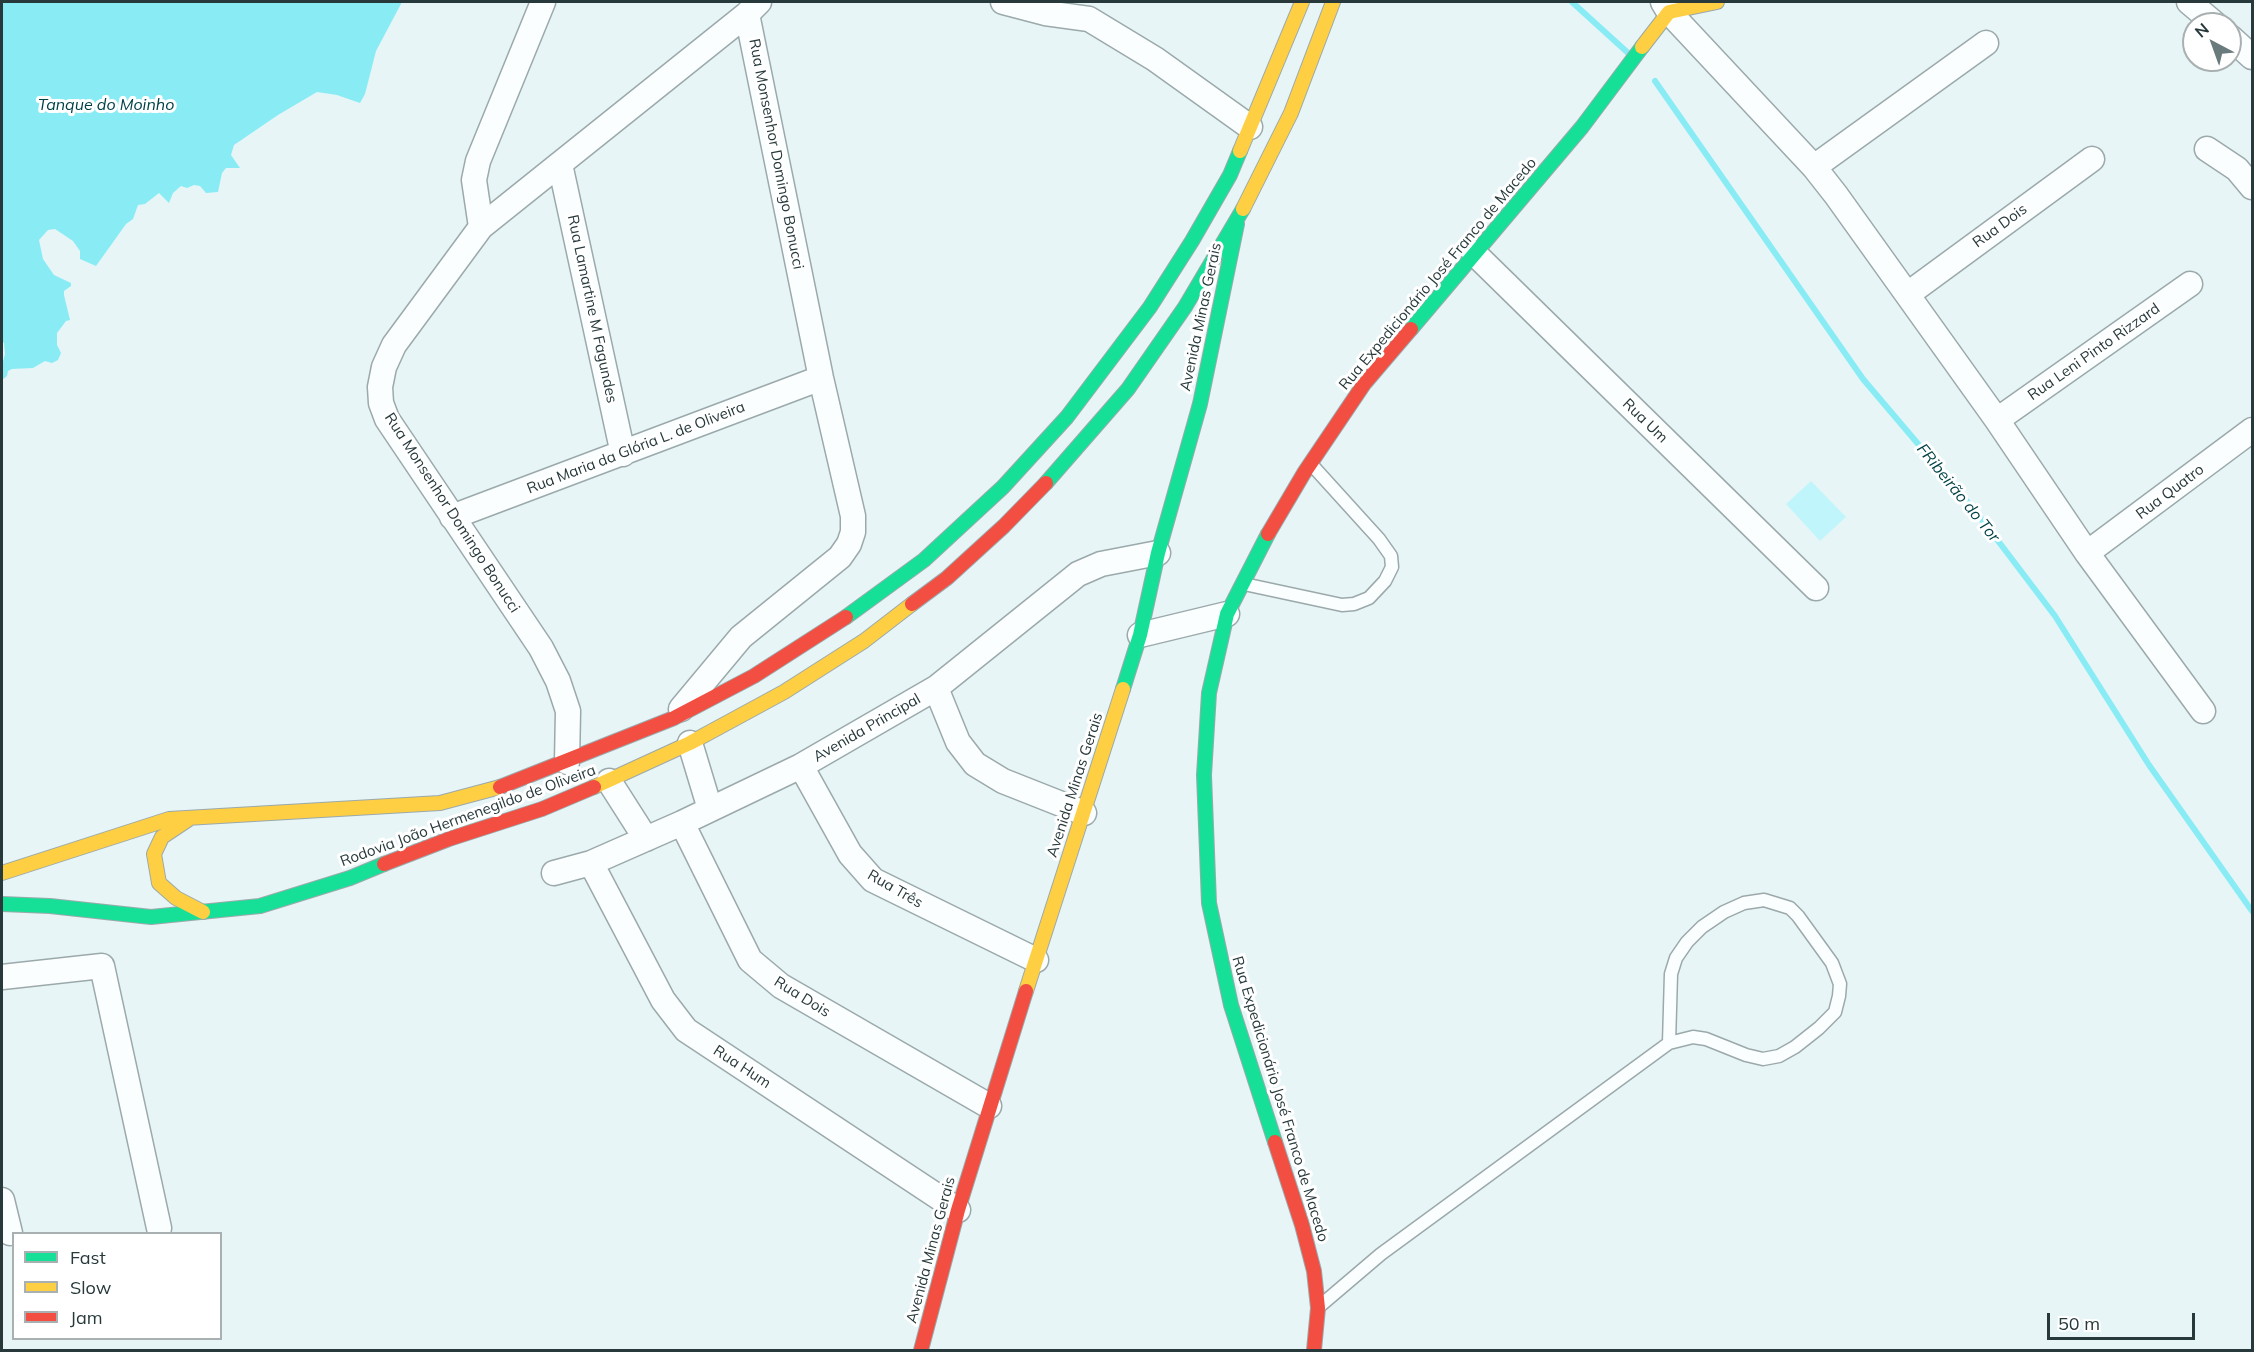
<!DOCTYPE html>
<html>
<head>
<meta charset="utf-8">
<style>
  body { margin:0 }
  #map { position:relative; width:2254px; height:1352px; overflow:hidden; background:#e7f5f7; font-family:Mulish,sans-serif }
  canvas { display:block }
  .frame { position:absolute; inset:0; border:3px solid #27393b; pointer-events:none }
  .legend { position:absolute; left:12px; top:1232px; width:210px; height:108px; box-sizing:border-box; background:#fff; border:2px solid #a9b0b1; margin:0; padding:8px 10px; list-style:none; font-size:18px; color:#27393b }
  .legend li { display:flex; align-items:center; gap:12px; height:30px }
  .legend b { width:30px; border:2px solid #a9b0b1 }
  .north { position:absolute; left:2182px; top:12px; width:60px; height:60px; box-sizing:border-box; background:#fff; border:2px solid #a9b0b1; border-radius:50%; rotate:319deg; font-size:16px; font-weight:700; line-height:24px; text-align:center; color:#27393b }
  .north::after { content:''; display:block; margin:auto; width:21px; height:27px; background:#6a7b7d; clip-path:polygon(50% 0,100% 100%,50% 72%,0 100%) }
  .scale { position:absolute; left:2047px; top:1313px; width:148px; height:27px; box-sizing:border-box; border:3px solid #27393b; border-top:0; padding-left:8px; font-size:18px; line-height:21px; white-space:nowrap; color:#27393b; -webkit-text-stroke:4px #fff; paint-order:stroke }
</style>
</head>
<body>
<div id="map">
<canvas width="2254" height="1352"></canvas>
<div class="frame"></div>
<ul class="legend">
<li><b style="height:8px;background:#16e098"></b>Fast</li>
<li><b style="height:8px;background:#ffcf43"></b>Slow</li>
<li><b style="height:8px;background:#f24e42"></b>Jam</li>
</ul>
<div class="north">N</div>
<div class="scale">50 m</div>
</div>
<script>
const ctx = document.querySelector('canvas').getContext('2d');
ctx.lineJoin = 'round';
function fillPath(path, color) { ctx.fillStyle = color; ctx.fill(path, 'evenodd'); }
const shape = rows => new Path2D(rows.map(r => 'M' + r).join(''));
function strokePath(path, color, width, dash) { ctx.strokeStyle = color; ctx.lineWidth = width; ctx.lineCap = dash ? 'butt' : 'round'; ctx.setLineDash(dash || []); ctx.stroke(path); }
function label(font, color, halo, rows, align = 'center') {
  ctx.font = font + ' Mulish,sans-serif'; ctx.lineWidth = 6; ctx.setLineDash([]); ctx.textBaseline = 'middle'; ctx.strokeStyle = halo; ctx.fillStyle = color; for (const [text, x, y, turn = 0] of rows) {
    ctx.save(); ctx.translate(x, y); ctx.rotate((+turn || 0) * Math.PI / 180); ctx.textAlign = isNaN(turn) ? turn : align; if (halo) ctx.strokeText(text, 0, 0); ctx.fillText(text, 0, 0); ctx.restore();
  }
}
fillPath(shape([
  [1811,481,1846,517,1820,541,1786,504]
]), '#c0f6fb');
fillPath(shape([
  [2,2,402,2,376,51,365,94,360,103,337,95,317,92,278,115,234,145,231,155,240,168,226,168,222,173,218,192,206,193,200,186,194,185,187,188,181,186,173,193,169,203,159,193,145,204,138,205,133,219,126,224,96,266,80,259,80,251,73,241,55,229,48,230,39,240,43,259,54,275,71,283,71,286,64,291,64,295,70,320,66,321,57,333,57,345,61,353,58,360,52,363,45,361,33,368,12,369,8,371,7,376,2,380,2,365,5,354,4,343,2,341]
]), '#89ecf5');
strokePath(shape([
  [1572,2,1627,52],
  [1655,81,1863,379,1980,517,2055,616,2149,765,2252,911]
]), '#89ecf5', 6);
const lane = shape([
  [1244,584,1342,605,1354,604,1369,598,1385,581,1392,567,1391,556,1379,539,1311,464],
  [1321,1305,1381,1254,1669,1043,1693,1037,1706,1039,1746,1055,1763,1059,1779,1056,1795,1047,1819,1028,1835,1012,1839,996,1840,984,1832,963,1798,916,1790,908,1764,900,1744,903,1724,912,1702,927,1687,942,1676,958,1671,974,1669,1043]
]);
const street = shape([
  [1003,2,1045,13,1089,19,1155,59,1250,127],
  [1663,2,1669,12,1814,167,1836,195,1997,420,2087,553,2203,711],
  [2189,2,2215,24],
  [2230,37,2252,57],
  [2207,149,2237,169,2252,187],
  [560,164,623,454],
  [1814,167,1986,43],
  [481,227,474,180,478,161,543,2],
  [1474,253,1816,588],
  [1908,294,2092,159],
  [1997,420,2190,284],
  [452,517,821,378],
  [2087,553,2252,430],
  [1140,635,1227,614],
  [936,688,958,742,975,764,1003,781,1084,813],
  [681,709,741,637,840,557,849,544,853,532,853,516,821,378,747,14],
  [690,743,710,809],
  [567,762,568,711,558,681,541,648,387,419,381,403,380,387,384,367,394,345,481,227,747,14,759,2],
  [801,766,850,854,873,880,1036,960],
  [609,781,646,839],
  [682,823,750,960,781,986,989,1106],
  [591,863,663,1000,686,1030,958,1210],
  [554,873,591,863,682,823,801,766,936,688,1078,574,1101,564,1158,553],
  [2,977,102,966,159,1228],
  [2,1200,10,1233]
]);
const fast = shape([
  [1411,329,1582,127,1642,47],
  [1046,483,1128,389,1185,307,1243,209],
  [1268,534,1227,614,1209,693,1204,775,1209,903,1231,1005,1275,1142],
  [846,617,924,560,1003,487,1067,417,1150,307,1192,241,1230,175,1240,151],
  [1123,689,1140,635,1158,553,1200,404,1237,224],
  [2,904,50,906,151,917,260,906,350,878,384,864]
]);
const slow = shape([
  [1642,47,1669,12,1717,2],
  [1240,151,1302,2],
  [1243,209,1291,113,1333,2],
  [594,787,690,743,784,692,864,641,912,604],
  [189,819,162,837,154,854,159,883,176,898,203,912],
  [2,873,169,819,440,803,500,787],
  [1026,991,1123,689]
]);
const jam = shape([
  [1268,534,1304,473,1364,384,1411,329],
  [912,604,947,578,1004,526,1046,483],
  [500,787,674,718,754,676,846,617],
  [384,864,449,839,542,809,594,787],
  [1275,1142,1302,1225,1314,1271,1318,1308,1314,1350],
  [921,1350,958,1210,1026,991]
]);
strokePath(lane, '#9ba9ab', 15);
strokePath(street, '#9ba9ab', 27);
strokePath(fast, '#9ba9ab', 16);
strokePath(slow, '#9ba9ab', 16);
strokePath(jam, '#9ba9ab', 16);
strokePath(lane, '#fbfefe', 12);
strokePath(street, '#fbfefe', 24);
strokePath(fast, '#16e098', 14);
strokePath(slow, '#ffcf43', 14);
strokePath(jam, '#f24e42', 14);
label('15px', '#27393b', '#fff', [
  ["Rua Monsenhor Domingo Bonucci",776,154,79],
  ["Rua Dois",2000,226,-36],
  ["Rua Expedicionário José Franco de Macedo",1438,274,-50],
  ["Rua Lamartine M Fagundes",592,309,78],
  ["Avenida Minas Gerais",1201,317,-78],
  ["Rua Leni Pinto Rizzard",2094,352,-35],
  ["Rua Um",1645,421,44],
  ["Rua Maria da Glória L. de Oliveira",636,448,-21],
  ["Rua Quatro",2170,492,-37],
  ["Rua Monsenhor Domingo Bonucci",452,513,57],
  ["Avenida Principal",867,728,-30],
  ["Avenida Minas Gerais",1075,785,-72],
  ["Rodovia João Hermenegildo de Oliveira",468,816,-20],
  ["Rua Três",895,889,30],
  ["Rua Dois",802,997,32],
  ["Rua Hum",742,1067,33],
  ["Rua Expedicionário José Franco de Macedo",1280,1099,73],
  ["Avenida Minas Gerais",931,1250,-75]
]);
label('italic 16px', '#004146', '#fff', [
  ["Tanque do Moinho",106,105],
  ["FRibeirão do Tor",1958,493,51]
]);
</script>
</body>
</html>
